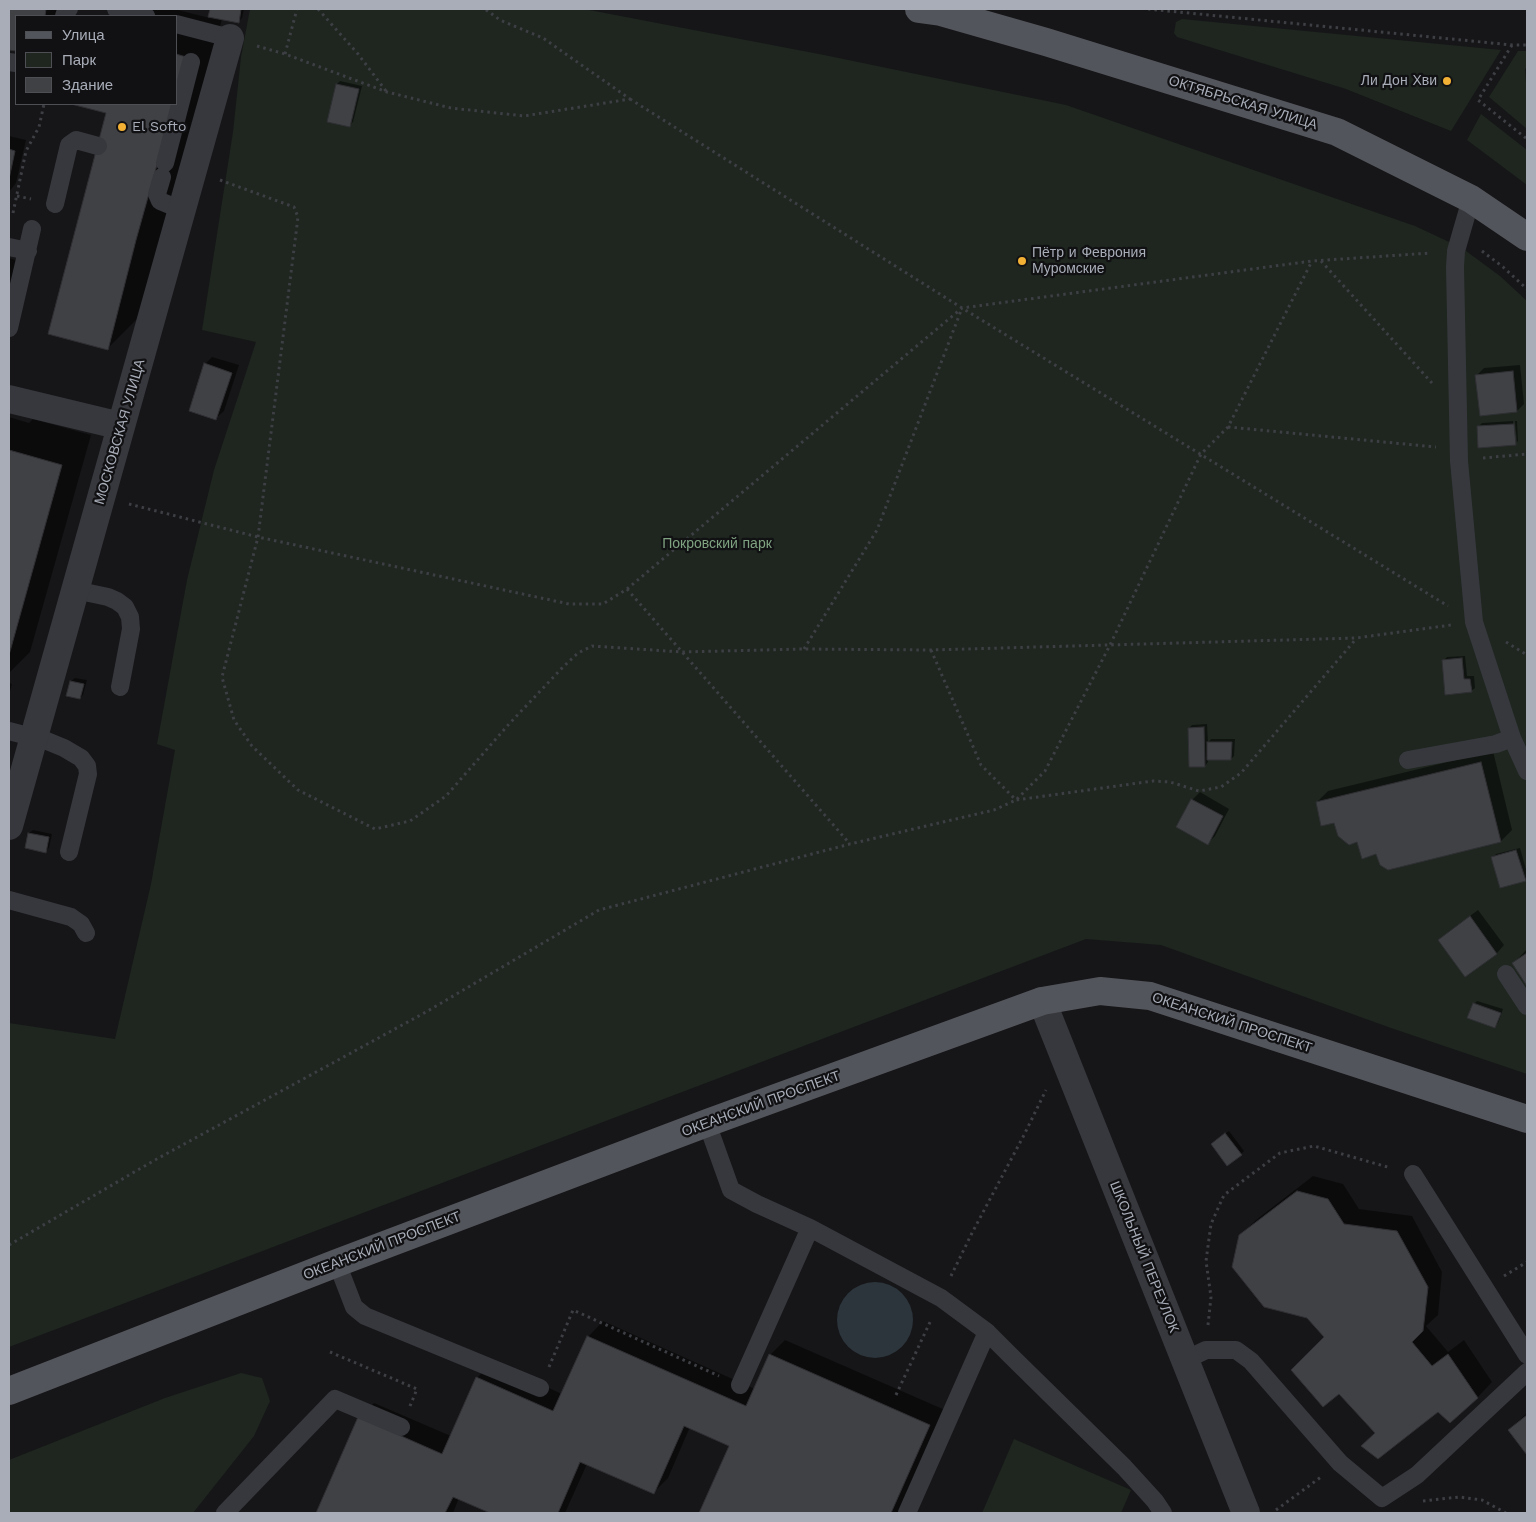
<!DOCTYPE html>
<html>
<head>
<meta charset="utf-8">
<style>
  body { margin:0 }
  #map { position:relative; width:1536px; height:1522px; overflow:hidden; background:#161618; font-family:"Work Sans",sans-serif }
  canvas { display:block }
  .frame { position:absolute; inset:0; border:10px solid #a8adb8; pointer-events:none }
  .legend { position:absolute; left:15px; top:15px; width:162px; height:90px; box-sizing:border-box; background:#111113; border:1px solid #4d4f55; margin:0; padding:6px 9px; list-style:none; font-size:15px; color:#a8adb8 }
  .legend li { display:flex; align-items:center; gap:10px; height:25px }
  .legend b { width:25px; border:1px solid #4d4f55 }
</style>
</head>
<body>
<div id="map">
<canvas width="1536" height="1522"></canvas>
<div class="frame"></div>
<ul class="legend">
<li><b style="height:6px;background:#53555c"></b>Улица</li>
<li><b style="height:14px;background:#1e261f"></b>Парк</li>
<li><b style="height:14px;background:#404145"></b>Здание</li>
</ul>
</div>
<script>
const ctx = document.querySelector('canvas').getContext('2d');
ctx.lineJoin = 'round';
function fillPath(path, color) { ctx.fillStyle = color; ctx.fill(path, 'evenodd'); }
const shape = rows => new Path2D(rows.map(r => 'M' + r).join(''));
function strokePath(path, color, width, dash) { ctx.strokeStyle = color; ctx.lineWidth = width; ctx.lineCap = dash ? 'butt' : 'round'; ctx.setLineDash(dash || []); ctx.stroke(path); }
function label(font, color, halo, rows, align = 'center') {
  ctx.font = font + ' "Work Sans",sans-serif'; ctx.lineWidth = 4.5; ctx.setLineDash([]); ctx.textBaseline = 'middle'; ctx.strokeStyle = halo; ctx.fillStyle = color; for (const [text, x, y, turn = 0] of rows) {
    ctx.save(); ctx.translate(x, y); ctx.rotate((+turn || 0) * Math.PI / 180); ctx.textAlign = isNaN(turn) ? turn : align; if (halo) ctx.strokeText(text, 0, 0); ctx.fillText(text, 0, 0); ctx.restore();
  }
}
fillPath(shape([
  [250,9,584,9,824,55,1066,105,1415,226,1462,248,1500,276,1527,301,1527,1074,1391,1028,1161,945,1086,939,9,1347,9,1023,115,1039,151,884,175,750,157,744,187,580,214,470,256,342,202,330,233,132,241,57],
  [1182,19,1501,50,1451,131,1346,89,1177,37,1174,33,1176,22],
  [1518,51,1527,51,1527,67,1525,69,1527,95,1527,129,1489,97],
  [1481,114,1527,150,1527,185,1467,140],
  [241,1373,262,1378,270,1401,254,1436,193,1513,9,1513,9,1460,165,1398],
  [1014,1439,1131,1490,1121,1513,982,1513]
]), '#1e261f');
fillPath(shape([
  '837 1320a38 38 0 1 1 76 0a38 38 0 1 1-76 0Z'
]), '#2c353c');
fillPath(shape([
  [9,9,63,9,62,16,16,16,16,50,9,48],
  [141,9,174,9,210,18,211,9,244,9,242,18,238,22,222,19,144,312,107,349,107,112,73,104,176,104,176,16,134,16],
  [340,81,362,86,353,122,349,126,328,121,337,84],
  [9,136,26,140,16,183,9,192],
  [9,258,19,261,9,305],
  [212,357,239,365,224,411,216,418,205,364],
  [1520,365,1524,404,1517,411,1477,375,1484,368],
  [9,417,29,423,33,419,91,435,30,652,9,673],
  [1513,421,1514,443,1516,443,1515,444,1478,427,1482,423],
  [1515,421,1517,421,1518,441,1517,442],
  [1465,656,1467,676,1474,676,1475,688,1471,691,1443,661,1447,657],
  [75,678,87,680,83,695,80,698,68,695,71,681],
  [9,683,12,684,9,695],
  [1207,724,1208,743,1211,739,1235,739,1234,756,1231,759,1208,759,1208,762,1205,766,1189,728,1192,725],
  [1493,751,1512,830,1501,841,1376,853,1357,841,1317,802,1328,791],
  [1200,792,1229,809,1215,836,1208,843,1192,800],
  [33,830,52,834,49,848,46,851,26,847,29,833],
  [1520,848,1527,873,1527,878,1525,880,1492,858,1496,854],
  [1478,910,1504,945,1497,953,1465,976,1439,940,1447,933],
  [1527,949,1527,984,1514,963],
  [1477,1001,1503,1009,1498,1023,1495,1026,1474,1004],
  [1229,1131,1244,1151,1241,1154,1216,1140],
  [1313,1176,1343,1184,1359,1209,1412,1216,1442,1272,1438,1315,1426,1326,1448,1352,1464,1340,1492,1382,1477,1398,1438,1410,1377,1433,1326,1337,1240,1236,1256,1220],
  [603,1321,755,1389,770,1355,785,1340,945,1410,899,1513,701,1513,731,1445,690,1427,668,1478,653,1493,587,1464,565,1513,493,1513,459,1498,453,1513,317,1513,359,1418,374,1403,451,1436,477,1378,492,1362,562,1394,588,1337],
  [1527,1413,1527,1453,1509,1430]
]), '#0007');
const building = shape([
  [9,9,46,9,45,16,16,16,16,51,9,50,9,9],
  [210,9,241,9,239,23,208,17,210,9],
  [176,54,186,57,176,94,176,54],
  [336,84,359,89,350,127,327,122,336,84],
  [71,104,174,104,136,240,108,350,48,334,106,113,71,104],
  [9,149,15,151,9,179,9,149],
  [204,363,232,373,216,420,189,411,204,363],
  [1513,371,1517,412,1480,416,1475,375,1513,371],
  [1514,424,1516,445,1478,448,1477,426,1514,424],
  [9,450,62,465,9,655,9,450],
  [1462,658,1464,679,1470,679,1472,692,1445,695,1442,660,1462,658],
  [70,681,84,684,80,699,66,696,70,681],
  [1204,727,1205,767,1189,767,1188,728,1204,727],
  [1207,742,1232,742,1231,760,1207,760,1207,742],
  [1481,762,1501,842,1388,870,1380,865,1376,854,1362,859,1357,842,1349,845,1338,836,1334,823,1321,826,1316,802,1481,762],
  [1191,799,1223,816,1208,845,1176,827,1191,799],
  [28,833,49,837,46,853,25,848,28,833],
  [1516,850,1526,881,1500,888,1491,857,1516,850],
  [1470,916,1497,954,1465,977,1438,940,1470,916],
  [1527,953,1527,986,1512,963,1527,953],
  [1473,1003,1501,1013,1495,1028,1467,1018,1473,1003],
  [1225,1133,1242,1155,1227,1166,1211,1144,1225,1133],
  [1297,1191,1328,1199,1344,1224,1397,1231,1428,1287,1423,1331,1412,1342,1432,1366,1448,1354,1478,1398,1450,1423,1438,1412,1378,1459,1361,1446,1375,1433,1339,1394,1323,1407,1291,1370,1324,1337,1307,1318,1264,1307,1232,1267,1239,1235,1297,1191],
  [587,1336,746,1406,769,1354,930,1425,891,1513,699,1513,729,1446,684,1426,654,1494,580,1462,558,1513,490,1513,453,1497,445,1513,316,1513,358,1417,442,1454,476,1377,553,1411,587,1336],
  [1527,1415,1527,1455,1508,1430,1527,1415]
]);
fillPath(building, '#404145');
strokePath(building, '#303034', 1);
strokePath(shape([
  [318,9,358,54,386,91],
  [1148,9,1512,45,1527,45],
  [1512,45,1478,100,1527,139],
  [257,46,285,54,387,92,451,108,524,116,630,99,543,38,500,20,485,9],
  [285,54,297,9],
  [630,99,962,308,1448,606],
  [220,180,294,207,298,217,258,537,222,677,234,720,252,746,298,790,375,829,410,821,446,796,509,724,563,667,578,653,592,646,682,652,804,649,931,650,1356,638,1451,625],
  [17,196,31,199],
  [13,213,26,151,39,127,44,104],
  [1482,251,1503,267,1527,289],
  [1321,261,1432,383],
  [1228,427,1436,447],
  [1483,458,1527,454],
  [129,504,258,537,569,604,603,604,627,589,962,308,1312,261,1431,253],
  [627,589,850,844],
  [1506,642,1527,655],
  [804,649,877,530,962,308],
  [931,650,981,765,1016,800,1153,781,1170,782,1199,791,1221,787,1241,773,1356,639],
  [9,1245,155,1160,426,1012,599,910,850,844,994,810,1016,800,1045,771,1110,645,1201,454,1228,427,1312,261],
  [951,1276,972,1233,1024,1135,1046,1090],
  [1504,1276,1527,1262],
  [1208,1325,1211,1297,1206,1261,1211,1224,1224,1195,1280,1153,1314,1146,1391,1168],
  [330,1352,417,1389,410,1406],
  [549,1367,573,1310,719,1376],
  [896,1395,931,1320],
  [1423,1501,1459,1497,1482,1500,1506,1513],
  [1276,1510,1321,1477]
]), '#3d3f44', 3, [2.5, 4]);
strokePath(shape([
  [116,9,146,16],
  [64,16,65,13,69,9],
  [176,24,230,38],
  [9,62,16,63],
  [165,163,191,62],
  [162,177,157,194,160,201,182,210],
  [1471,199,1456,251,1455,267,1459,461,1474,622,1512,738,1527,771],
  [55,204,69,145,76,140,98,146],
  [9,247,28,251],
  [9,328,32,229],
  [75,590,108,597,117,601,125,607,130,617,131,629,120,687],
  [9,731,47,741,64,748,81,758,87,766,88,774,69,852],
  [1408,760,1496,744,1512,738],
  [9,900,71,917,81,924,86,933],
  [1506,974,1527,1006],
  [707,1123,731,1190,757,1204,810,1228,941,1298,987,1332,1011,1356,1124,1467,1155,1501,1163,1513],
  [1413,1174,1527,1355],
  [337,1263,354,1307,365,1316,540,1388],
  [1185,1360,1206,1350,1236,1350,1251,1361,1340,1463,1382,1498,1417,1475,1527,1372],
  [740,1385,810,1228],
  [225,1513,335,1399,401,1427],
  [907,1513,987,1332]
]), '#37383d', 18);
strokePath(shape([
  [9,399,121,426],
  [9,826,230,38],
  [1042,1001,1246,1513]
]), '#37383d', 28);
strokePath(shape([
  [919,9,941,12,1046,42,1337,132,1471,199,1527,237],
  [9,1391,337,1263,707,1123,1042,1001,1100,991,1150,996,1527,1119]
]), '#53555c', 28);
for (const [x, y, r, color] of [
  [1447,81,5,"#f2b134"],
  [122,127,5,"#f2b134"],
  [1022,261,5,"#f2b134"]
]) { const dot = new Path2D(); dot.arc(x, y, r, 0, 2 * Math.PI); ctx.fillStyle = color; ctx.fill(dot); strokePath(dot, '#111113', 2); }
label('14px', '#a8adb8', '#111113', [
  ["Ли Дон Хви",1437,81,"right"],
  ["El Softo",132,127],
  ["Пётр и Феврония",1032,253],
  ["Муромские",1032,269]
], 'left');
label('14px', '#a8adb8', '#111113', [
  ["ОКТЯБРЬСКАЯ УЛИЦА",1243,103,17],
  ["МОСКОВСКАЯ УЛИЦА",120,432,-74],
  ["ОКЕАНСКИЙ ПРОСПЕКТ",1232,1023,18],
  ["ОКЕАНСКИЙ ПРОСПЕКТ",761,1104,-20],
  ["ОКЕАНСКИЙ ПРОСПЕКТ",382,1246,-21],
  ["ШКОЛЬНЫЙ ПЕРЕУЛОК",1144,1257,68]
]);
label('14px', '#7fa381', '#111113', [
  ["Покровский парк",717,544]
]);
</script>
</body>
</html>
